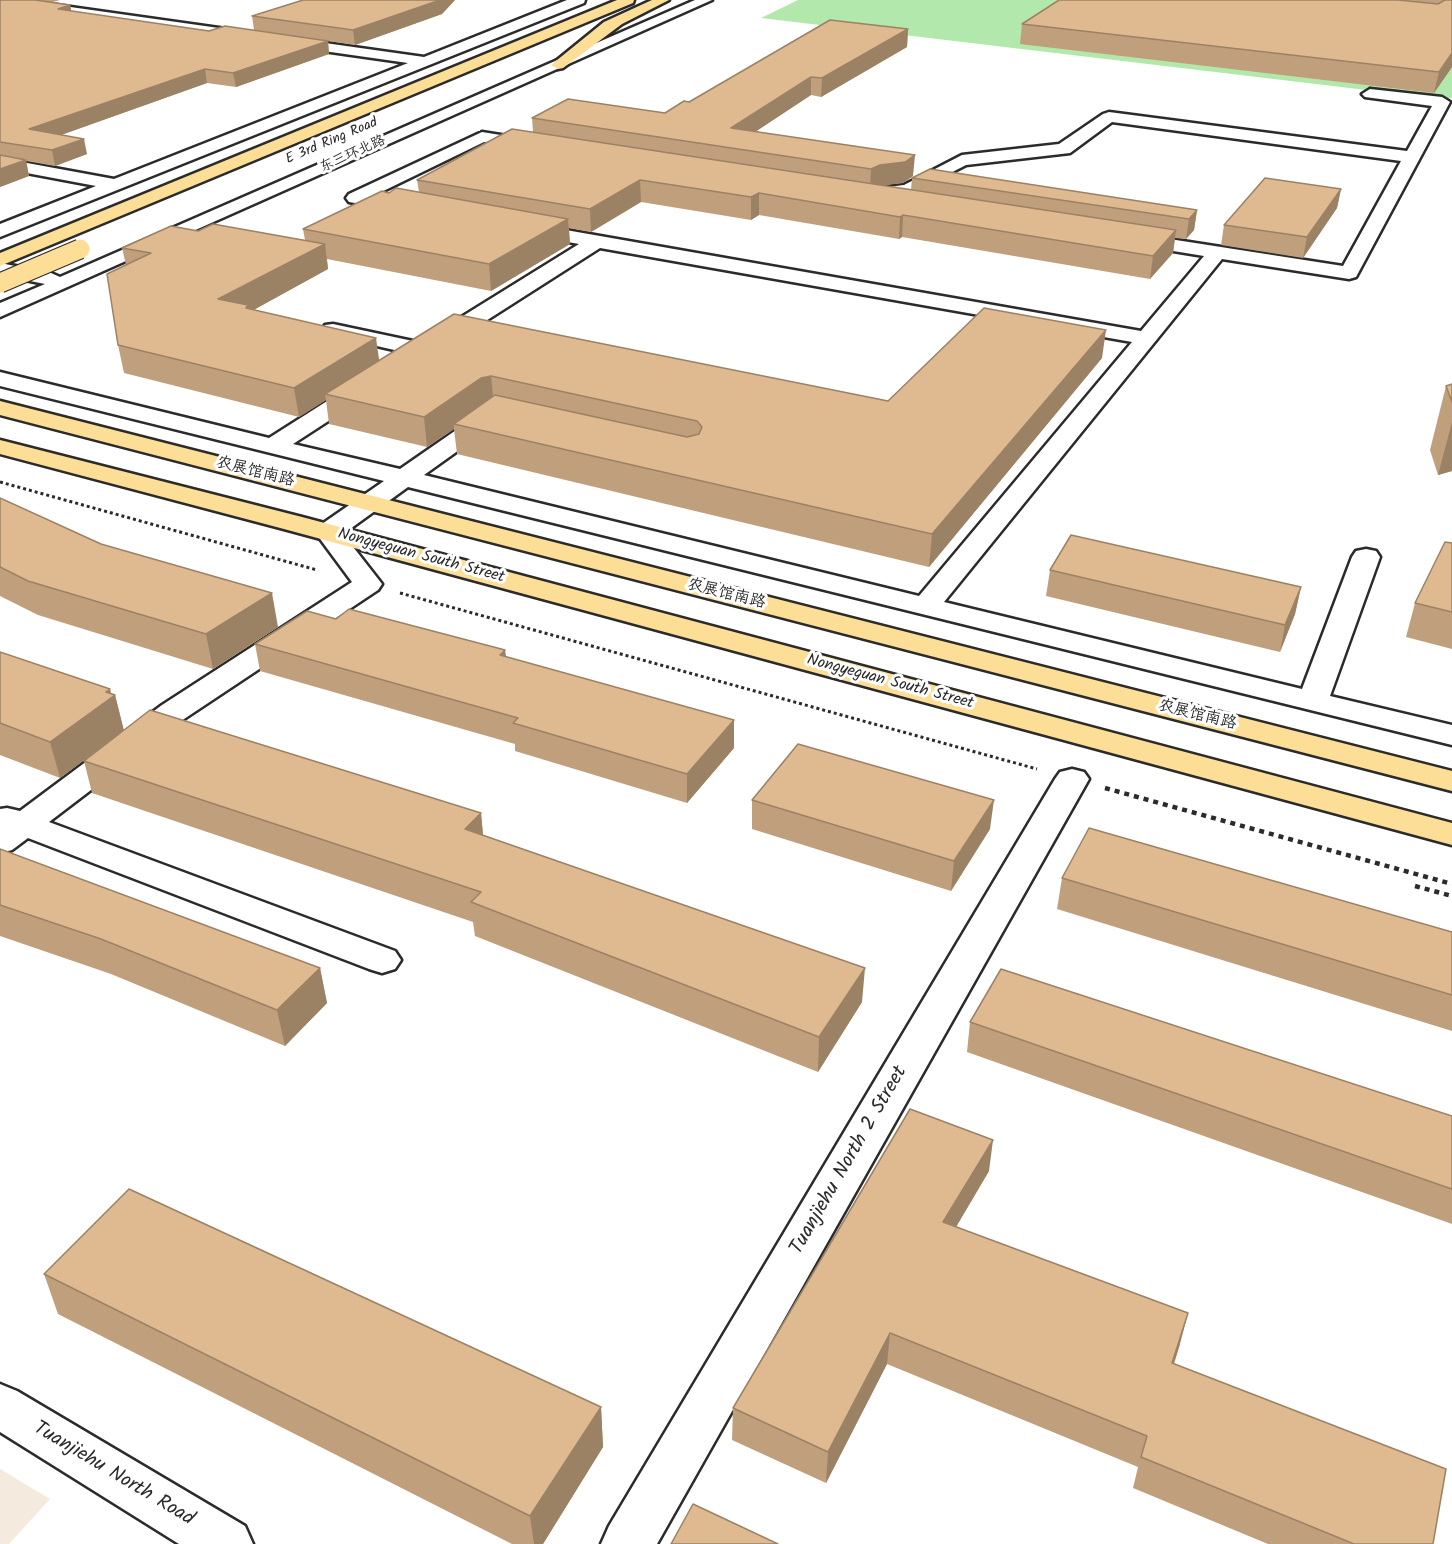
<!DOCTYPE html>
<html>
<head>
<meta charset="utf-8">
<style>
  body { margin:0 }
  canvas { display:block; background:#fff }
</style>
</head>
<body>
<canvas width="1452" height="1544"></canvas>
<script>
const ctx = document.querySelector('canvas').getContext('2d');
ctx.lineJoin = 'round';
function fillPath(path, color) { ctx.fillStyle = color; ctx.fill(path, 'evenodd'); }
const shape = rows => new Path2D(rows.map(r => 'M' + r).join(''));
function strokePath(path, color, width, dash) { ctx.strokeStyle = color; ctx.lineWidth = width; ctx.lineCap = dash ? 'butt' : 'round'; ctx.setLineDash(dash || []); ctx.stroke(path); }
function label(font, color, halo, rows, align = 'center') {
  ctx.font = font + ' Kalam,"LXGW WenKai TC",sans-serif'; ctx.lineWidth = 6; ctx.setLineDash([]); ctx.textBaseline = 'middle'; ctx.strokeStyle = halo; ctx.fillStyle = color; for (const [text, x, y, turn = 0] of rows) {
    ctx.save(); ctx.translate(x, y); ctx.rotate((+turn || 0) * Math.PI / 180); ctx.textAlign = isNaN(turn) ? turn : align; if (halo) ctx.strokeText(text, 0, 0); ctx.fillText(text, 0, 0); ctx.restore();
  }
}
fillPath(shape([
  [0,1469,50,1499,9,1544,0,1544]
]), '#f5eade');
fillPath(shape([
  [798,0,1452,0,1452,98,1442,99,761,18]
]), '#b2e8ab');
const minor = shape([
  [0,0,21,0,424,57,567,0,585,0,584,3,0,237,0,224,96,186,0,168,0,158,114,179,408,63,0,5,0,0],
  [695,0,712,0,0,317,0,303,45,284,0,275,0,263,51,273,60,277,695,0],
  [1370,89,1442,97,1450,102,1356,277,1349,279,1222,259,944,602,1302,689,1352,557,1356,551,1366,549,1376,551,1380,557,1330,696,1452,725,1452,745,408,487,343,534,382,584,378,590,184,719,49,822,395,951,401,960,395,969,382,973,369,969,28,838,12,850,0,853,0,809,7,808,20,811,162,705,352,582,315,532,319,526,384,481,0,386,0,372,269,438,357,382,365,380,373,382,377,387,373,392,293,444,400,469,485,410,493,408,501,410,505,415,501,420,424,475,919,596,1132,342,600,248,445,347,435,348,436,350,433,355,425,357,333,336,325,335,322,330,325,325,333,324,427,344,426,342,429,337,579,244,519,233,517,229,519,225,526,223,1141,331,1204,256,1124,243,1121,239,1124,235,1131,233,1343,266,1401,161,1112,122,1070,153,966,165,908,195,864,200,858,199,855,195,858,191,864,190,904,185,962,155,1059,144,1103,114,1109,112,1407,151,1432,106,1365,97,1362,94,1370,89],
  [482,132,538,141,546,146,538,151,484,142,373,196,413,204,416,208,413,212,407,214,355,203,349,202,346,198,349,194,482,132],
  [1072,769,1084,772,1089,779,657,1544,601,1544,609,1526,1055,779,1060,772,1072,769],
  [0,1384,17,1391,245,1526,253,1544,179,1544,0,1432,0,1384]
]);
const major = shape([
  [0,401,1452,771,1452,791,0,415,0,401],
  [0,440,302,517,1452,823,1452,845,284,529,0,454,0,440]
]);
const highway = shape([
  [617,0,634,0,633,3,0,266,0,253,617,0],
  [652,0,669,0,622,24,563,68,558,69,551,65,604,22,652,0]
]);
strokePath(minor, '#2b2b2b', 5);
strokePath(major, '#2b2b2b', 5);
strokePath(highway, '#2b2b2b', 5);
strokePath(shape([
  [0,482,317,570],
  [400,593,1037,769]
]), '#2b2b2b', 3, [3, 3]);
strokePath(shape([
  [1105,788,1452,884],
  [1415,886,1452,896]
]), '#2b2b2b', 4.5, [5, 5]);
fillPath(minor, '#fff');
fillPath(major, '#fdde96');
fillPath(highway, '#fdde96');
const highwayBridge = shape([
  [0,283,80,249]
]);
strokePath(highwayBridge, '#2b2b2b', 21, []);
strokePath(highwayBridge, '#fdde96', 19);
fillPath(shape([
  [0,0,60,0,53,2,70,5,71,11,209,31,254,30,252,16,303,0,455,0,442,14,355,45,328,41,329,54,236,87,207,83,61,135,87,154,55,166,26,161,29,176,0,187],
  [1059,0,1452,0,1452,67,1434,93,1020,44,1022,24],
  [908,29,907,47,821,97,811,95,756,131,913,176,903,183,882,185,911,190,912,178,1197,210,1194,230,1186,239,1175,238,1173,253,1150,279,902,237,899,239,759,215,751,220,641,202,591,232,569,228,570,244,491,291,327,259,328,269,253,310,379,361,888,401,1102,358,929,567,457,454,454,429,427,447,329,424,326,400,299,417,124,373,118,345,126,265,122,248,198,231,305,240,303,229,389,193,419,192,417,180,533,132,532,118,665,113,689,102],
  [1341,189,1337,208,1303,258,1221,245,1224,225],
  [1452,384,1452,471,1438,475,1430,450,1446,386],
  [0,498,278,627,213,669,38,615,0,596],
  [1452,543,1452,649,1406,637,1415,603],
  [1050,570,1301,587,1295,614,1280,652,1046,596],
  [336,619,505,650,506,657,734,720,734,748,687,803,515,751,515,744,260,671,255,644],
  [0,652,115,695,124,731,481,813,483,835,862,1002,818,1072,475,936,473,922,92,793,84,761,105,744,60,778,0,755],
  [752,800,990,829,951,891,752,829],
  [0,849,320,968,327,1003,285,1046,111,974,0,936],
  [1062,878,1452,932,1452,1031,1057,909],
  [970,1022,1452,1116,1452,1224,967,1052],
  [989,1171,956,1227,1180,1344,1174,1364,1433,1544,1268,1544,1133,1488,1138,1467,887,1364,826,1483,732,1440,733,1408],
  [44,1274,601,1407,603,1447,543,1544,512,1544,58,1314]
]), '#c09f7c');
fillPath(shape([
  [440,0,455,0,442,14,355,45,353,30],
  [70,5,73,18,58,9],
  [908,29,907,47,821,97,822,78],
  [328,41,329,54,236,87,233,73],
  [1452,53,1452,67,1434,93,1439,72],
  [205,69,207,83,33,145,29,129],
  [811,77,811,95,731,148,731,128],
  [84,139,87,154,55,166,52,150],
  [915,155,913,176,903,183,879,186,870,190,871,169,880,165],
  [26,160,29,176,0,187,0,169],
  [640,180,641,202,591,232,590,209],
  [1341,189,1337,208,1303,258,1307,237],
  [759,193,759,215,751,220,751,197],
  [1197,210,1194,230,1186,239,1189,219],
  [903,215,902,237,899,239,900,217],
  [568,219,570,244,491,291,489,264],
  [1176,230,1173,253,1150,279,1153,256],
  [325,244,328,269,250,312,218,299],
  [1106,330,1102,358,929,567,932,534],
  [376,338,380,366,325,394,326,400,299,417,294,388],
  [491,376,494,406,454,424,454,429,427,447,424,417,481,378],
  [1452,422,1452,471,1438,475],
  [1301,587,1295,614,1280,652,1285,625],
  [272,593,278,627,213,669,206,634],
  [505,650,508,677,500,655],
  [110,689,112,697,115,695,124,731,60,778,50,742],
  [734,720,734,748,687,803,687,774],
  [994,800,990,829,951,891,954,861],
  [481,813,484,846,465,829],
  [320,968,327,1003,285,1046,277,1010],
  [865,968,862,1002,818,1072,819,1037],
  [993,1140,989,1171,940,1254,943,1222],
  [1188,1313,1180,1344,1164,1394,1172,1363],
  [890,1333,887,1364,826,1483,828,1452],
  [601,1407,603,1447,543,1544,534,1544,530,1516]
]), '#9c8265');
const building = shape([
  [0,0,35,0,70,5,58,9,209,31,225,26,328,41,233,73,205,69,29,129,84,139,52,150,0,142,0,0],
  [303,0,440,0,353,30,252,16,303,0],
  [1059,0,1398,0,1438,4,1445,0,1452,0,1452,53,1439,72,1022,24,1059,0],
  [830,20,908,29,822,78,811,77,731,128,915,155,905,162,880,165,871,169,532,118,568,99,665,113,684,101,689,102,830,20],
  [512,129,1176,230,1153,256,903,215,900,217,759,193,751,197,640,180,590,209,417,180,512,129],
  [0,155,26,160,0,169,0,155],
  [930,169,1197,210,1189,219,912,178,930,169],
  [1265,178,1341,189,1307,237,1224,225,1265,178],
  [396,188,568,219,489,264,303,229,382,191,389,193,396,188],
  [213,224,325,244,218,299,248,305,246,308,376,338,294,388,118,345,107,274,151,253,122,248,171,226,198,231,213,224],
  [984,308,1106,330,932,534,454,424,495,395,687,437,699,434,702,427,697,421,491,376,481,378,424,417,325,394,454,314,888,401,984,308],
  [1452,384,1452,402,1446,386,1452,384],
  [0,498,101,544,272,593,206,634,28,581,0,567,0,498],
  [1071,535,1301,587,1285,625,1050,570,1071,535],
  [1445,542,1452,543,1452,612,1415,603,1445,542],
  [349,609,505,650,500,655,734,720,687,774,513,723,518,718,255,644,307,611,336,619,349,609],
  [0,652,110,689,106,692,115,695,50,742,0,723,0,652],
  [150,710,481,813,465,829,865,968,819,1037,471,902,481,892,84,761,150,710],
  [798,744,994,800,954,861,752,800,798,744],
  [1089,828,1452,932,1452,995,1062,878,1089,828],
  [0,849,320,968,277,1010,101,939,0,905,0,849],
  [1001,969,1452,1116,1452,1189,970,1022,1001,969],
  [910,1109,993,1140,943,1222,1188,1313,1172,1363,1446,1469,1433,1544,1354,1544,1141,1457,1147,1436,890,1333,828,1452,733,1408,910,1109],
  [129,1189,601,1407,530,1516,44,1274,129,1189],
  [693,1504,778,1544,671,1544,693,1504]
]);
fillPath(building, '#dfb990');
strokePath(building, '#9c8265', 1.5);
label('14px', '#2b2b2b', '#fff', [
  ["E 3rd Ring Road",332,142,-23],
  ["东三环北路",353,155,-24]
]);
label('16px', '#2b2b2b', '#fff', [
  ["农展馆南路",255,473,14],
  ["Nongyeguan South Street",421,557,15],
  ["农展馆南路",726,595,14],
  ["Nongyeguan South Street",890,683,15],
  ["农展馆南路",1197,716,14]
]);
label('20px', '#2b2b2b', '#fff', [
  ["Tuanjiehu North 2 Street",850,1161,-60],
  ["Tuanjiehu North Road",113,1475,31]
]);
</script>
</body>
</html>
